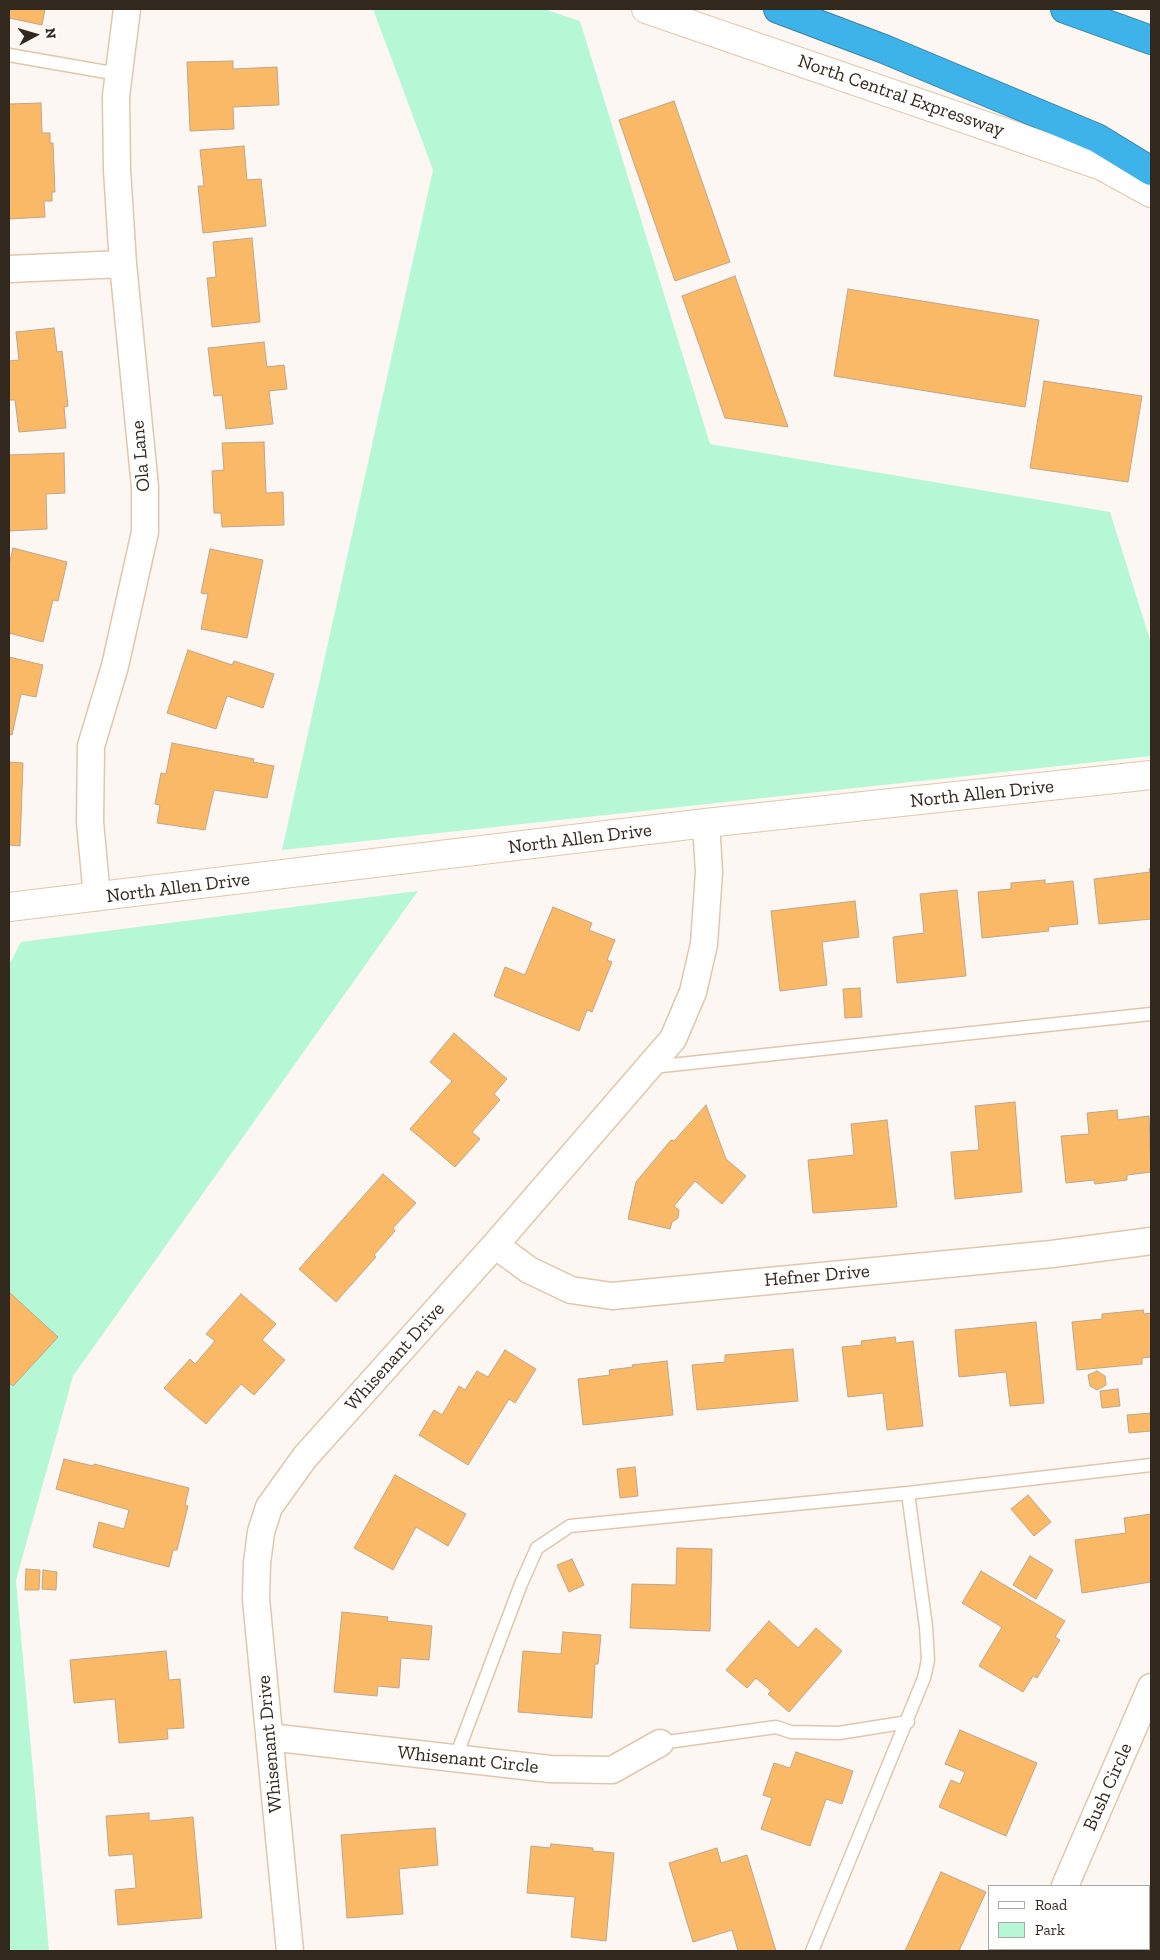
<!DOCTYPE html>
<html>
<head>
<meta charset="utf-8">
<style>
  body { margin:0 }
  #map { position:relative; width:1160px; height:1960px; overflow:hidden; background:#fcf7f2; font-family:"Zilla Slab",serif }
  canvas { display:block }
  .frame { position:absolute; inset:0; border:10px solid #32281d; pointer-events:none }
  .legend { position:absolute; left:988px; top:1885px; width:162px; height:65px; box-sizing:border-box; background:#fff; border:1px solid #ada9a5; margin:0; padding:6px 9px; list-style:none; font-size:15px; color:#32281d }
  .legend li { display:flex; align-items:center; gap:10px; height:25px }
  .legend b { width:25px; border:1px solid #ada9a5 }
  .north { position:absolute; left:10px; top:10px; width:50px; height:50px; -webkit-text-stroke:4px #fff; paint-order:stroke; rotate:84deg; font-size:14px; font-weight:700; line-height:20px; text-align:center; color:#32281d }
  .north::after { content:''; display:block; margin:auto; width:18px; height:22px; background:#32281d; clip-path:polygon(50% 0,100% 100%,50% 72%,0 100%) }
</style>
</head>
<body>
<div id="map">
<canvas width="1160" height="1960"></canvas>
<div class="frame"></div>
<ul class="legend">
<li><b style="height:6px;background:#fff"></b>Road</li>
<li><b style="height:14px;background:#b6f8d5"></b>Park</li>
</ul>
<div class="north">N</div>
</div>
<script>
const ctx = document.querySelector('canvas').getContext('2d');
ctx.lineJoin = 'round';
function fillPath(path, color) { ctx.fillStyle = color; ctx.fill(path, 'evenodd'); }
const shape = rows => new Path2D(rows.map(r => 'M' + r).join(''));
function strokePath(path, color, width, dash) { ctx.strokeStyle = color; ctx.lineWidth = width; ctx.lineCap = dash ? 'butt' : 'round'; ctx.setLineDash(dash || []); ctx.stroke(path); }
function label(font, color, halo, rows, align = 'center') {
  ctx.font = font + ' "Zilla Slab",serif'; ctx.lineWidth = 4.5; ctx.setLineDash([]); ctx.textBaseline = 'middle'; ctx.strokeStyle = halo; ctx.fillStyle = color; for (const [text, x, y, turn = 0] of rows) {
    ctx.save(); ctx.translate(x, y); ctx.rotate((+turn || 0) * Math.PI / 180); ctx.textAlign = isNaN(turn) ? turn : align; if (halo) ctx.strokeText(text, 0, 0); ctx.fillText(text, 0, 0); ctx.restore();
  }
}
fillPath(shape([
  [373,9,544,9,580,21,710,444,1110,512,1151,643,1151,756,282,850,433,170],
  [418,891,73,1376,16,1580,49,1951,9,1951,9,965,21,942]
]), '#b6f8d5');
const building = shape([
  [9,9,45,9,42,25,9,18,9,9],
  [233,61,233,69,277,67,279,105,233,107,234,129,190,131,187,62,233,61],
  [674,101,730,262,675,281,619,120,674,101],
  [41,103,42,133,50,133,50,143,53,143,55,192,52,192,52,201,44,201,45,217,9,219,9,104,41,103],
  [244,146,247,180,261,179,266,226,203,233,198,186,204,186,200,150,244,146],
  [252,238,260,322,212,327,207,278,216,277,213,242,252,238],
  [735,276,788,427,725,418,682,296,735,276],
  [848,289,1039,320,1025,407,834,376,848,289],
  [54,328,57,352,62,351,68,406,64,407,66,428,19,432,15,400,9,400,9,361,19,360,16,332,54,328],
  [264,342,267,367,284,365,287,389,269,391,273,424,226,429,222,395,214,396,208,348,264,342],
  [1044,381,1142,396,1128,482,1030,468,1044,381],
  [264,442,266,493,283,492,284,525,222,527,221,513,214,513,212,471,224,470,222,443,264,442],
  [64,453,65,493,46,494,47,529,9,531,9,455,64,453],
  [13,548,67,562,58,601,53,600,43,642,9,633,9,565,13,548],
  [210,549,263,560,247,638,201,629,208,594,201,593,210,549],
  [188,650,232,665,234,661,274,674,263,708,227,696,216,729,167,713,188,650],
  [9,657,43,665,36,697,21,694,12,735,9,734,9,657],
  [172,743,254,759,253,762,274,766,267,798,214,790,205,830,157,823,160,805,155,804,161,773,166,774,172,743],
  [9,762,23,763,20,846,9,845,9,762],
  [1151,868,1151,919,1099,924,1094,879,1150,872,1149,869,1151,868],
  [1045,880,1045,884,1073,881,1078,924,1048,927,1049,931,982,938,978,892,1011,889,1011,883,1045,880],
  [957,890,966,976,897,983,893,937,924,933,920,894,957,890],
  [855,901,859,937,822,942,827,985,780,991,771,911,855,901],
  [553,907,592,923,589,930,615,940,607,960,612,962,592,1012,587,1010,579,1031,494,996,505,967,525,975,553,907],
  [860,988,862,1017,845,1018,843,989,860,988],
  [454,1033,507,1079,494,1094,500,1100,472,1132,480,1139,455,1167,410,1129,452,1081,430,1062,454,1033],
  [1015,1102,1022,1192,955,1199,951,1152,979,1150,975,1106,1015,1102],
  [706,1105,726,1159,746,1176,722,1204,695,1181,674,1206,679,1210,678,1218,672,1222,670,1229,628,1219,636,1182,671,1140,674,1141,706,1105],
  [1117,1110,1118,1120,1149,1116,1151,1172,1127,1175,1127,1180,1095,1184,1094,1180,1066,1183,1061,1136,1089,1134,1087,1113,1117,1110],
  [887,1120,897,1207,813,1213,808,1160,854,1155,851,1124,887,1120],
  [383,1174,416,1203,393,1228,395,1231,374,1255,376,1257,336,1302,299,1269,383,1174],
  [9,1292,58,1337,13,1386,9,1383,9,1292],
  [241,1294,276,1324,262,1340,285,1360,254,1395,241,1384,206,1424,164,1388,190,1359,195,1364,215,1341,206,1334,241,1294],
  [1143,1310,1144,1314,1151,1313,1151,1357,1142,1358,1142,1364,1077,1370,1072,1322,1102,1319,1102,1314,1143,1310],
  [1036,1322,1044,1403,1010,1406,1006,1372,959,1377,955,1330,1036,1322],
  [895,1337,896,1343,913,1341,923,1426,887,1430,883,1393,848,1397,842,1347,862,1345,861,1341,895,1337],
  [793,1349,798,1401,697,1410,692,1365,725,1362,725,1355,793,1349],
  [505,1350,536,1369,515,1403,509,1399,468,1465,419,1435,434,1410,442,1415,459,1386,465,1390,477,1371,488,1377,505,1350],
  [667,1361,673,1415,583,1425,578,1379,610,1375,609,1370,633,1367,632,1365,667,1361],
  [1097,1371,1105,1376,1106,1385,1097,1390,1090,1386,1088,1375,1097,1371],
  [1118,1389,1120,1406,1102,1408,1100,1391,1118,1389],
  [1151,1413,1151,1431,1129,1433,1127,1415,1151,1413],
  [64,1459,93,1466,94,1464,189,1488,185,1505,188,1506,177,1550,173,1550,169,1567,93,1547,99,1522,124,1529,129,1510,56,1489,64,1459],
  [635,1467,638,1496,620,1498,617,1469,635,1467],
  [395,1475,466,1514,448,1546,416,1527,393,1570,354,1548,395,1475],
  [1028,1495,1051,1522,1034,1536,1011,1509,1028,1495],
  [1151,1514,1151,1582,1082,1593,1075,1540,1126,1533,1124,1518,1151,1514],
  [677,1548,712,1549,710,1631,630,1628,632,1584,676,1585,677,1548],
  [1030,1556,1053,1570,1036,1599,1013,1585,1030,1556],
  [572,1559,584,1585,569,1592,557,1565,572,1559],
  [26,1569,40,1570,39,1590,25,1590,26,1569],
  [43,1570,57,1572,56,1590,42,1589,43,1570],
  [981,1571,1065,1621,1055,1637,1060,1640,1037,1678,1033,1676,1023,1692,979,1666,1002,1627,962,1603,981,1571],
  [342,1612,388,1617,387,1621,432,1626,429,1660,401,1658,399,1688,378,1686,377,1696,334,1692,342,1612],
  [769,1621,798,1648,816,1628,842,1651,789,1712,768,1694,771,1691,756,1678,747,1688,726,1670,769,1621],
  [563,1632,601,1635,598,1664,595,1664,592,1718,518,1712,523,1651,561,1654,563,1632],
  [166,1651,169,1680,180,1679,184,1728,167,1729,168,1739,119,1743,115,1699,74,1703,70,1660,166,1651],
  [960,1730,1037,1763,1006,1836,939,1807,951,1780,960,1784,965,1772,945,1764,960,1730],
  [796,1752,853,1771,842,1804,826,1799,810,1846,761,1829,772,1798,763,1795,774,1763,790,1768,796,1752],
  [149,1813,149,1821,193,1817,202,1918,118,1925,115,1890,136,1888,133,1854,109,1856,106,1816,149,1813],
  [435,1828,438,1865,399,1869,403,1914,347,1918,341,1835,435,1828],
  [551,1844,593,1848,593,1851,614,1853,606,1941,571,1937,575,1897,527,1893,531,1846,550,1848,551,1844],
  [717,1848,721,1863,747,1855,776,1951,738,1951,732,1930,693,1942,669,1863,717,1848],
  [941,1872,986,1892,959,1951,905,1951,941,1872],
  [1149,1921,1151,1921,1151,1951,1115,1951,1116,1949,1149,1949,1149,1921]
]);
fillPath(building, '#fab967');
strokePath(building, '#bea68b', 1);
const lane = shape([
  [9,55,118,74],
  [652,1067,1151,1014],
  [660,1743,776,1727,791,1732,839,1733,908,1722],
  [455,1759,521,1584,537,1548,570,1526,908,1493,1151,1465],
  [812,1951,924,1678,928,1660,926,1627,908,1493]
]);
const street = shape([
  [9,269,123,264],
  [97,897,90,822,91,746,115,666,145,532,145,487,123,264,117,170,116,96,127,9],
  [495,1245,529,1270,571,1290,612,1296,1052,1254,1151,1241],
  [269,1737,550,1769,612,1770,660,1743],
  [1065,1886,1151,1687],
  [290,1951,256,1599,257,1563,261,1532,269,1507,305,1457,495,1245,673,1039,693,992,704,944,709,872,706,823],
  [1037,1951,1038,1949]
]);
const secondary = shape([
  [646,9,1102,166,1151,193],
  [9,907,706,823,1151,775]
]);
const highway = shape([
  [778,9,884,49,1097,138,1151,171],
  [1065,9,1151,40]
]);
strokePath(lane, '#e0c7ab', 15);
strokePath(street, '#e0c7ab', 29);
strokePath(secondary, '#e0c7ab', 30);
strokePath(highway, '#3a82a2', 30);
strokePath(lane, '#fff', 12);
strokePath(street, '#fff', 26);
strokePath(secondary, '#fff', 28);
strokePath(highway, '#3eb3ea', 28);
label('19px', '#32281d', '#fff', [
  ["North Central Expressway",901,96,19],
  ["Ola Lane",141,456,-95],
  ["North Allen Drive",982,794,-6],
  ["North Allen Drive",580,839,-7],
  ["North Allen Drive",178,888,-7],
  ["Hefner Drive",817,1276,-5],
  ["Whisenant Drive",395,1357,-48],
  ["Whisenant Drive",270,1744,-95],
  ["Whisenant Circle",468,1760,6],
  ["Bush Circle",1108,1787,-66]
]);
</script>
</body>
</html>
